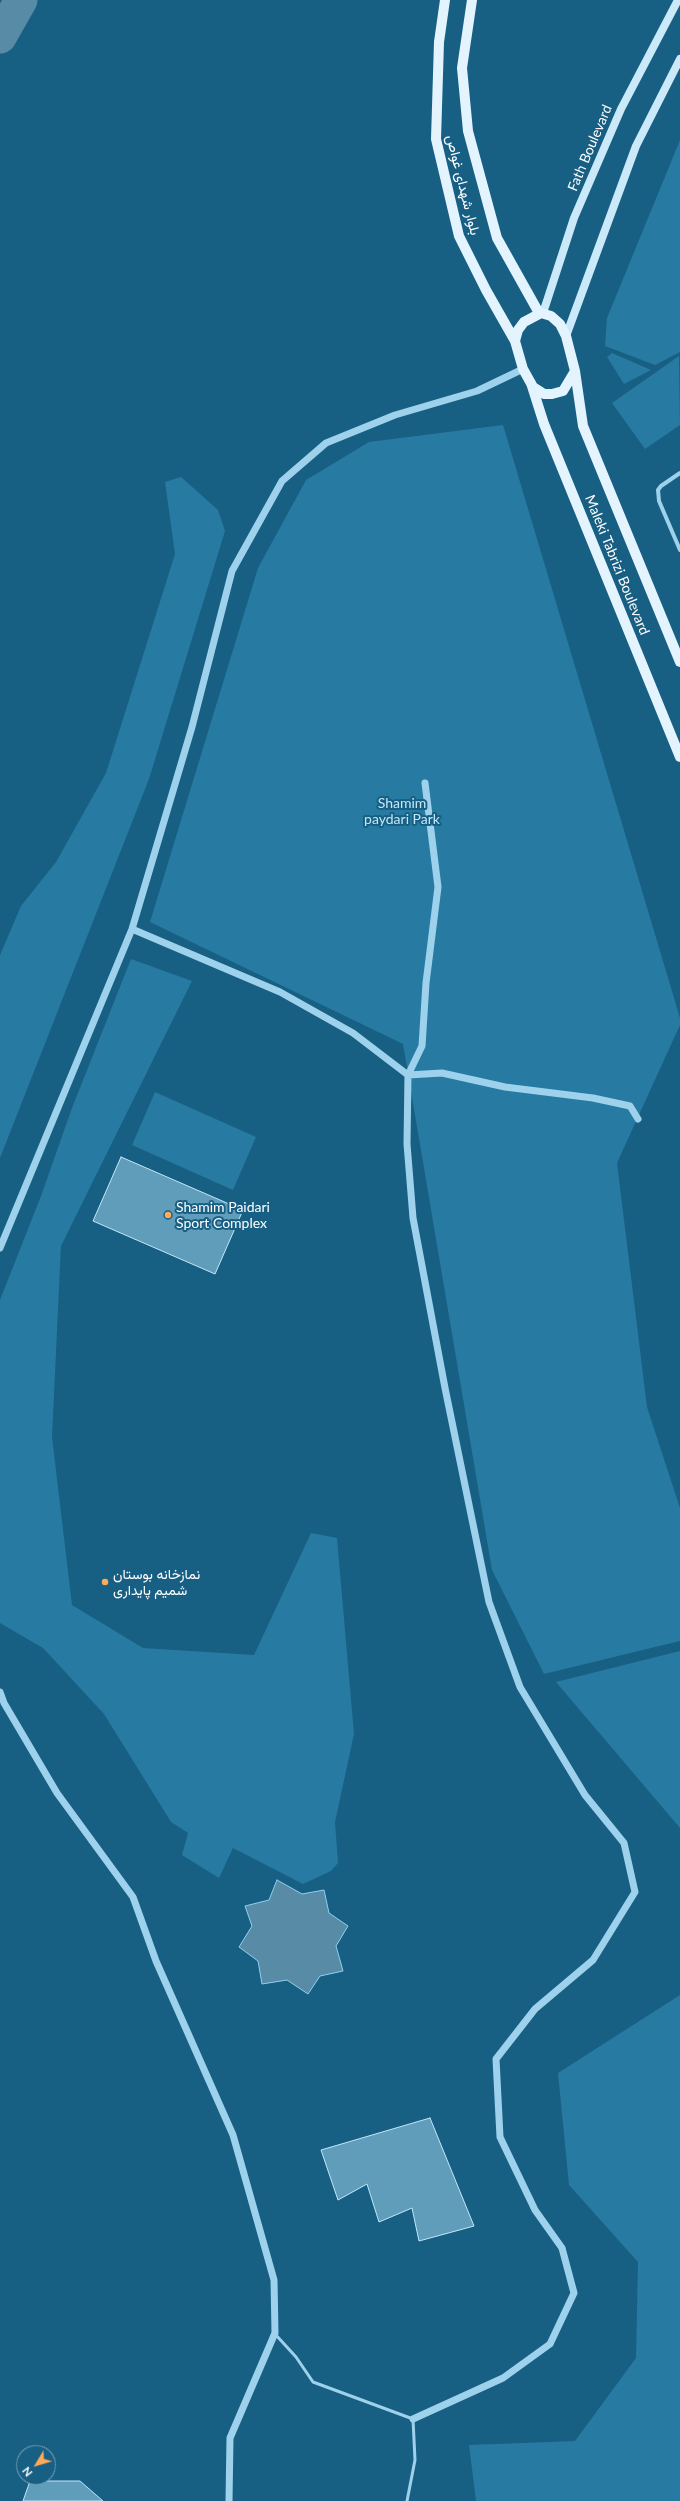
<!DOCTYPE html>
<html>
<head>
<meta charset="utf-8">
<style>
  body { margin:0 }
  #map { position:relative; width:680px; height:2501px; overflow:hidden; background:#185f84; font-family:Lato,sans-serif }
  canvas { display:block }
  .north { position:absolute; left:16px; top:2445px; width:40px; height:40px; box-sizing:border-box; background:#185f84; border:1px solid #749fb5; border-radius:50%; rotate:232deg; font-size:11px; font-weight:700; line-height:16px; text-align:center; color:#fff }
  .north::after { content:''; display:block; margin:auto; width:14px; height:18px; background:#ffaa59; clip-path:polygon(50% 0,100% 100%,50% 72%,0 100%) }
</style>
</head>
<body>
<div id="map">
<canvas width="680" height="2501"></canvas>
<div class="north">N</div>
</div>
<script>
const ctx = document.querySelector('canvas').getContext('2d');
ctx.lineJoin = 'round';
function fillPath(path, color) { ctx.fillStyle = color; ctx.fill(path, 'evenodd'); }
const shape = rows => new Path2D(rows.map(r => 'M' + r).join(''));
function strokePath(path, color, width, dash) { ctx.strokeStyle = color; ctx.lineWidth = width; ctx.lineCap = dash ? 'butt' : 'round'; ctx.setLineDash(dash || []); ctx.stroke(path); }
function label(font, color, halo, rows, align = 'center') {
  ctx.font = font + ' Lato,Vazirmatn,sans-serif'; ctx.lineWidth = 4; ctx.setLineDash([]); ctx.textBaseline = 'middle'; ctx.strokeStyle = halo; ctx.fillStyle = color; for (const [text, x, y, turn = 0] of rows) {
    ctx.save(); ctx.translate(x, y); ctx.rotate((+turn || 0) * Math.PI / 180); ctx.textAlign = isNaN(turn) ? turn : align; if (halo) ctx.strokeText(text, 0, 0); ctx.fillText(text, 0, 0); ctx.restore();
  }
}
fillPath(shape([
  [680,140,680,352,655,365,605,346,607,318],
  [612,353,651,370,624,384,607,357],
  [679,356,680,425,645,449,612,403],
  [503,425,680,1018,680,1025,617,1163,647,1407,680,1508,680,1641,544,1674,492,1570,403,1044,150,922,258,568,306,480,369,442],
  [181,477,218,510,225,531,149,779,0,1158,0,955,21,906,56,862,106,773,175,554,165,482],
  [131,959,192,981,61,1246,52,1437,72,1605,143,1648,254,1655,311,1533,337,1538,354,1734,335,1822,338,1863,331,1871,303,1884,233,1848,219,1878,182,1855,188,1833,171,1822,104,1714,43,1648,0,1623,0,1300,41,1196,72,1108],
  [155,1092,256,1137,233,1190,132,1145],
  [680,1651,680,1828,556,1682],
  [680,1995,680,2501,476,2501,469,2445,575,2441,636,2358,638,2262,569,2185,558,2073]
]), '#277aa1');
const water = shape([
  [277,1880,302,1894,324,1890,329,1913,348,1926,336,1946,343,1971,320,1976,308,1994,287,1980,262,1984,258,1961,239,1947,252,1926,245,1906,269,1900,277,1880]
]);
fillPath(water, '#578ba6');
strokePath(water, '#90d1ef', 1);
strokePath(shape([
  [0,37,21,0]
]), '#578ba6', 33);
const building = shape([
  [121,1157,243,1210,215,1274,93,1221,121,1157],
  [430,2118,474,2226,419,2241,412,2208,379,2222,367,2184,338,2200,321,2150,430,2118],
  [30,2481,80,2481,103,2501,23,2501,30,2481]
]);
fillPath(building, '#5f9dbb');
strokePath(building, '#c3e7f9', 1);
strokePath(shape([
  [275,2334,296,2357,313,2382,413,2419,415,2460,407,2501]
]), '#9ed2ec', 3);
strokePath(shape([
  [680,473,661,486,658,490,659,501,680,550]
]), '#9ed2ec', 4);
strokePath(shape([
  [425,783,438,887,426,983,422,1046,408,1075,442,1073,505,1087,593,1098,630,1106,638,1119],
  [132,929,280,992,353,1033,408,1075,407,1144,413,1218,445,1388,489,1602,520,1687,585,1795,624,1843,635,1892,593,1960,535,2009,496,2059,500,2137,535,2210,562,2248,574,2293,550,2344,503,2378,413,2419],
  [0,1248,132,929,192,727,232,571,282,481,326,443,395,415,477,391,523,369],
  [0,1692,4,1703,57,1793,133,1897,156,1961,233,2135,274,2280,275,2333,230,2438,229,2501]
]), '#9ed2ec', 7);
strokePath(shape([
  [543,313,574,218,621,109,678,0],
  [566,336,636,146,680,59]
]), '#cae9f9', 8);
strokePath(shape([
  [445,0,439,42,436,139,459,236,486,290,515,341],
  [472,0,462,68,468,131,497,238,539,313],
  [541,313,551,316,560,324,566,336,575,371,563,391,552,394,544,394,533,387,523,369,515,341,518,330,524,322,541,313],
  [575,371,583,426,680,662],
  [531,383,544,424,680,757]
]), '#e3f4ff', 10);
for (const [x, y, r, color] of [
  [168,1215,4,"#ffaa59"],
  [105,1582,4,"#ffaa59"]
]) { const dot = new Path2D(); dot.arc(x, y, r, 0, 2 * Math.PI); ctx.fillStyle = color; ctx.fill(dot); strokePath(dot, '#185f84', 1.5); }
label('14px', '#fff', '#185f84', [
  ["Fath Boulevard",590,148,-67],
  ["بلوار شهدای غواص",463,185,76],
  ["Maleki Tabrizi Boulevard",617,565,68]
]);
label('14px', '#c3e7f9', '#185f84', [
  ["Shamim",402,803],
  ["paydari Park",402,819]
]);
label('14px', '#fff', '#185f84', [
  ["Shamim Paidari",176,1207],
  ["Sport Complex",176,1223],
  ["نمازخانه بوستان",113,1574],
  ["شمیم پایداری",113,1590]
], 'left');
</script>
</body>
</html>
